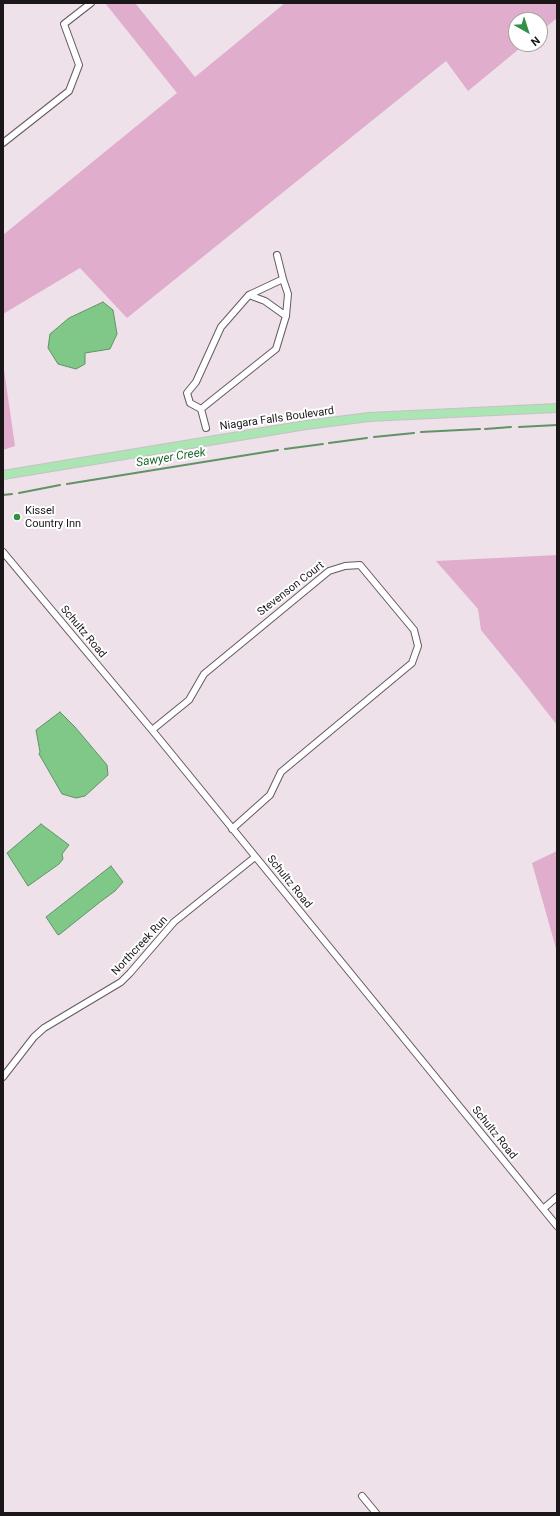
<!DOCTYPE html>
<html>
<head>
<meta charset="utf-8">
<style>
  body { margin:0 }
  #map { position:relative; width:560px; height:1516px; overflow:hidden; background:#eee1e9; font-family:Roboto,sans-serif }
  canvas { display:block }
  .frame { position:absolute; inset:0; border:4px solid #1b1719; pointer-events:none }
  .north { position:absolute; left:508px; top:12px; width:40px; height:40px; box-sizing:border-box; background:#fff; border:1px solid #a4a2a3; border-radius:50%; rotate:141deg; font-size:11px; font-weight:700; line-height:16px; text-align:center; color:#1b1719 }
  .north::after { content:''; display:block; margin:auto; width:14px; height:18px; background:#329144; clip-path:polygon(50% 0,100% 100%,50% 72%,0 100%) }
</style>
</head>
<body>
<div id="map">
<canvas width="560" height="1516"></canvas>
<div class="frame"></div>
<div class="north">N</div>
</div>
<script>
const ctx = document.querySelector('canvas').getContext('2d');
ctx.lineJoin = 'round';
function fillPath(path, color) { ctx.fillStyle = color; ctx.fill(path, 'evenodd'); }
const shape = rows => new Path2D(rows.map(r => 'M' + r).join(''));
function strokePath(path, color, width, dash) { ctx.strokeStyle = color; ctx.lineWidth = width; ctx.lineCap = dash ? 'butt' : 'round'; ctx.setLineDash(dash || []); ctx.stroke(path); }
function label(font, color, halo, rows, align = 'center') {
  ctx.font = font + ' Roboto,sans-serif'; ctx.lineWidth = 4; ctx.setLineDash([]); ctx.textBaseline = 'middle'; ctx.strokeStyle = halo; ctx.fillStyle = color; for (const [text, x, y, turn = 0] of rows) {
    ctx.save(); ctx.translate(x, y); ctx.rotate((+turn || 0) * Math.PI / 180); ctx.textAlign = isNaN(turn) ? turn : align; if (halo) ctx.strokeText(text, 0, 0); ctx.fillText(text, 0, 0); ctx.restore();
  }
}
fillPath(shape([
  [105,3,135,3,195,77,285,3,557,3,557,18,540,32,540,20,516,20,516,44,525,44,468,91,446,61,127,318,80,268,3,314,3,235,177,93],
  [3,363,15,446,3,450],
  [557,555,557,725,521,679,481,630,478,609,436,561],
  [557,851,557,952,532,863]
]), '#e0adcd');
const water = shape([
  [103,302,113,310,117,334,110,349,85,353,85,364,76,369,58,364,48,348,50,334,69,318,103,302],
  [60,712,75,727,107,765,108,775,85,796,76,798,62,794,39,754,40,752,36,730,60,712],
  [41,824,69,845,62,854,63,859,59,864,28,886,7,853,41,824],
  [111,866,123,882,115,891,100,902,60,934,58,935,46,917,111,866]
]);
fillPath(water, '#7fc887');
strokePath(water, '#619366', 1);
strokePath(shape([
  [519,427,557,425],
  [485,429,511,427],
  [421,432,480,429],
  [374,437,414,433],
  [329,443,367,438],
  [285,449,323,444],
  [67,484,278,450],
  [19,493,60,485],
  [3,495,12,494]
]), '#619366', 2);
const minor = shape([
  [3,143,69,91,79,65,64,24,91,3],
  [249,295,265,301,286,316],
  [201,409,276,349,286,316,288,294,283,279],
  [206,428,201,409,190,403,187,393,196,382,221,327,249,295,283,279,277,255],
  [3,552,152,730,557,1226],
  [152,730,189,700,204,674,329,571,345,566,360,565,414,630,418,646,412,663,281,772,270,795,232,829],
  [3,1077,34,1037,44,1028,121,982,130,973,174,922,255,857],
  [543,1209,557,1197],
  [362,1496,376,1513]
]);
const major = shape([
  [3,475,306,425,369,417,557,408]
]);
strokePath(minor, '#655a61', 8);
strokePath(major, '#c4c3c3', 10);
strokePath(minor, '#fff', 6);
strokePath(major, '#abe5b3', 8);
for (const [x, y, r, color] of [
  [17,517,4,"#329144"]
]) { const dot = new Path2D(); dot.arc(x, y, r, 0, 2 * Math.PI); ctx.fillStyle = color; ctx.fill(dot); strokePath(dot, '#fff', 1.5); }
label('11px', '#1b1719', '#fff', [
  ["Niagara Falls Boulevard",277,419,-8],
  ["Stevenson Court",291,589,-38],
  ["Schultz Road",83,632,50],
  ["Schultz Road",289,882,51],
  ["Northcreek Run",140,946,-47],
  ["Schultz Road",494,1133,51]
]);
label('11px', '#1b1719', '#fff', [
  ["Kissel",25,511],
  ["Country Inn",25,524]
], 'left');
label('italic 12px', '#1d682d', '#fff', [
  ["Sawyer Creek",171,458,-9]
]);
</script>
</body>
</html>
